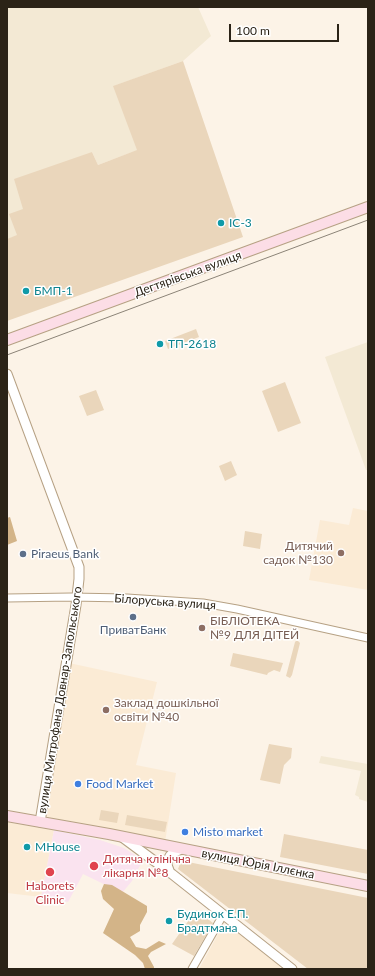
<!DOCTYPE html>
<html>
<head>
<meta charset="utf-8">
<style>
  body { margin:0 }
  #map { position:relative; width:375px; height:976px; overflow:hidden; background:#fcf3e7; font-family:Lato,sans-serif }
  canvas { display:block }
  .frame { position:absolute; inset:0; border:8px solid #2b2317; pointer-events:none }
  .scale { position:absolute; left:229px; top:24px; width:110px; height:18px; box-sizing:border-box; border:2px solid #2b2317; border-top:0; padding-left:5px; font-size:12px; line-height:14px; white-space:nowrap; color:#2b2317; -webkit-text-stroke:3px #fff; paint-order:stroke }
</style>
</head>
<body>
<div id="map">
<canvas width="375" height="976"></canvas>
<div class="frame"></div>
<div class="scale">100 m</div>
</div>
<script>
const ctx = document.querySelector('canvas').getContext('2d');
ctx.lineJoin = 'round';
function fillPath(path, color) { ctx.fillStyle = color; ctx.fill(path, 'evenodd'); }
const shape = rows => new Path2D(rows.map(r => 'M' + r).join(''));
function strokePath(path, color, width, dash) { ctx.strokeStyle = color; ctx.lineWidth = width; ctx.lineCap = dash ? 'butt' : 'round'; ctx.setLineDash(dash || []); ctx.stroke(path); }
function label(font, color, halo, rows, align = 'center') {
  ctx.font = font + ' Lato,sans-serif'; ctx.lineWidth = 3; ctx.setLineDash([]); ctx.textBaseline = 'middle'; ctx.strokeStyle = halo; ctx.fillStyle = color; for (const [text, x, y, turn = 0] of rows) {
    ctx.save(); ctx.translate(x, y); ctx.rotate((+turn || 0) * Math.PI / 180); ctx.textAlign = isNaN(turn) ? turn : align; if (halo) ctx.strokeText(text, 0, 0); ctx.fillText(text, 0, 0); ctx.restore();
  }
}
fillPath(shape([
  [353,508,368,511,368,590,309,580,320,520,349,525],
  [69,663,157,682,136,765,176,773,165,842,50,819,47,816,46,812,59,737],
  [7,822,54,830,41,897,7,893],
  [228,924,281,966,279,969,199,969,222,927]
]), '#fbebd5');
fillPath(shape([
  [7,7,198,7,211,36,183,61,114,86,138,150,98,165,92,152,23,209,17,236,7,239],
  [368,342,368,470,366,470,325,357],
  [321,756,368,764,368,802,359,799,359,797,355,795,361,771,319,763]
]), '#f3e9d4');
fillPath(shape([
  [54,830,100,840,124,848,143,860,132,881,122,893,83,874,74,891,68,902,41,897]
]), '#fae3ef');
fillPath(shape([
  [183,61,243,237,7,321,7,239,17,235,9,214,23,209,14,179,92,152,98,165,137,150,113,86],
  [196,329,199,337,168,349,165,341],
  [285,382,301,423,278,432,262,391],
  [96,390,104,410,87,416,79,396],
  [231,461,237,475,225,481,219,466],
  [245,531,262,534,260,549,243,546],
  [296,641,298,641,300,643,292,675,290,678,286,676,295,642],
  [233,653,283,663,280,672,274,670,268,673,267,675,230,666],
  [269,744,292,748,291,758,284,765,280,784,260,780],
  [101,810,119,813,117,823,99,820],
  [127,815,167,822,165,832,125,825],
  [284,834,368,850,368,874,280,857],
  [183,861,368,898,368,969,308,969,178,869,180,864],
  [196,910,213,923,194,956,172,944]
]), '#ead6bb');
fillPath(shape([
  [10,517,17,541,7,545,7,518],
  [104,884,112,885,147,906,147,912,140,925,140,931,130,937,136,947,146,949,159,941,166,944,151,952,148,956,154,967,154,969,145,969,143,963,135,955,103,933,114,909,103,899,101,891]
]), '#d3b488');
const minor = shape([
  [7,598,71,597,127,598,203,603,237,609,368,638],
  [192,969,223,915]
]);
const tertiary = shape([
  [7,374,79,567,79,579,76,605,40,822],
  [122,837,172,874,292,969],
  [170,873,167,865,168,860,170,856,173,853,181,849]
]);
const secondary = shape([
  [7,340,368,207],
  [7,816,109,834,368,886]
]);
strokePath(minor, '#b6a184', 9);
strokePath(tertiary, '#b6a184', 11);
strokePath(secondary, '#b6a184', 12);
strokePath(minor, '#fff', 7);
strokePath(tertiary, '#fff', 9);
strokePath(secondary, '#fcdde6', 10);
strokePath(shape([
  [7,355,368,220]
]), '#8b8377', 1);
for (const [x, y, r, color] of [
  [221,223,4,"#0f9aa8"],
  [26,291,4,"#0f9aa8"],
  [160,344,4,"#0f9aa8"],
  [341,553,4,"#8d6e63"],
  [23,554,4,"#5c6f8a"],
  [133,617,4,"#5c6f8a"],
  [202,628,4,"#8d6e63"],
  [106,710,4,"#8d6e63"],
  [78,784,4,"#3f7fe0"],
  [185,832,4,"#3f7fe0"],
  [27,847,4,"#0f9aa8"],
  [94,866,5,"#e0444e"],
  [50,872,5,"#e0444e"],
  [169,921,4,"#0f9aa8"]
]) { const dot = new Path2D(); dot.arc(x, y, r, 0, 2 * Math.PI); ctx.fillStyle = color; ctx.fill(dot); strokePath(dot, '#fff', 1.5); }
label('12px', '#0d838f', '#fff', [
  ["ІС-3",229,223],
  ["БМП-1",34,291],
  ["ТП-2618",168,344],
  ["MHouse",35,847],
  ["Будинок Е.П.",177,914],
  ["Брадтмана",177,928]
], 'left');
label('12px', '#2b2317', '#fff', [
  ["Дегтярівська вулиця",188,274,-20],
  ["Білоруська вулиця",165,602,4],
  ["вулиця Митрофана Довнар-Запольського",60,700,-81],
  ["вулиця Юрія Іллєнка",258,864,11]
]);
label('12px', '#785e54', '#fff', [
  ["Дитячий",333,546,"right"],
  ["садок №130",333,560,"right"],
  ["БІБЛІОТЕКА",210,621],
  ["№9 ДЛЯ ДІТЕЙ",210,635],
  ["Заклад дошкільної",114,703],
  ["освіти №40",114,717]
], 'left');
label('12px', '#4e5e75', '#fff', [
  ["Piraeus Bank",31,554],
  ["ПриватБанк",133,630,"center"]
], 'left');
label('12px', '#366cbe', '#fff', [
  ["Food Market",86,784],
  ["Misto market",193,832]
], 'left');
label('12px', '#be3a42', '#fff', [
  ["Дитяча клінічна",103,859],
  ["лікарня №8",103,873],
  ["Haborets",50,886,"center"],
  ["Clinic",50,900,"center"]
], 'left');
</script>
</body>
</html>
